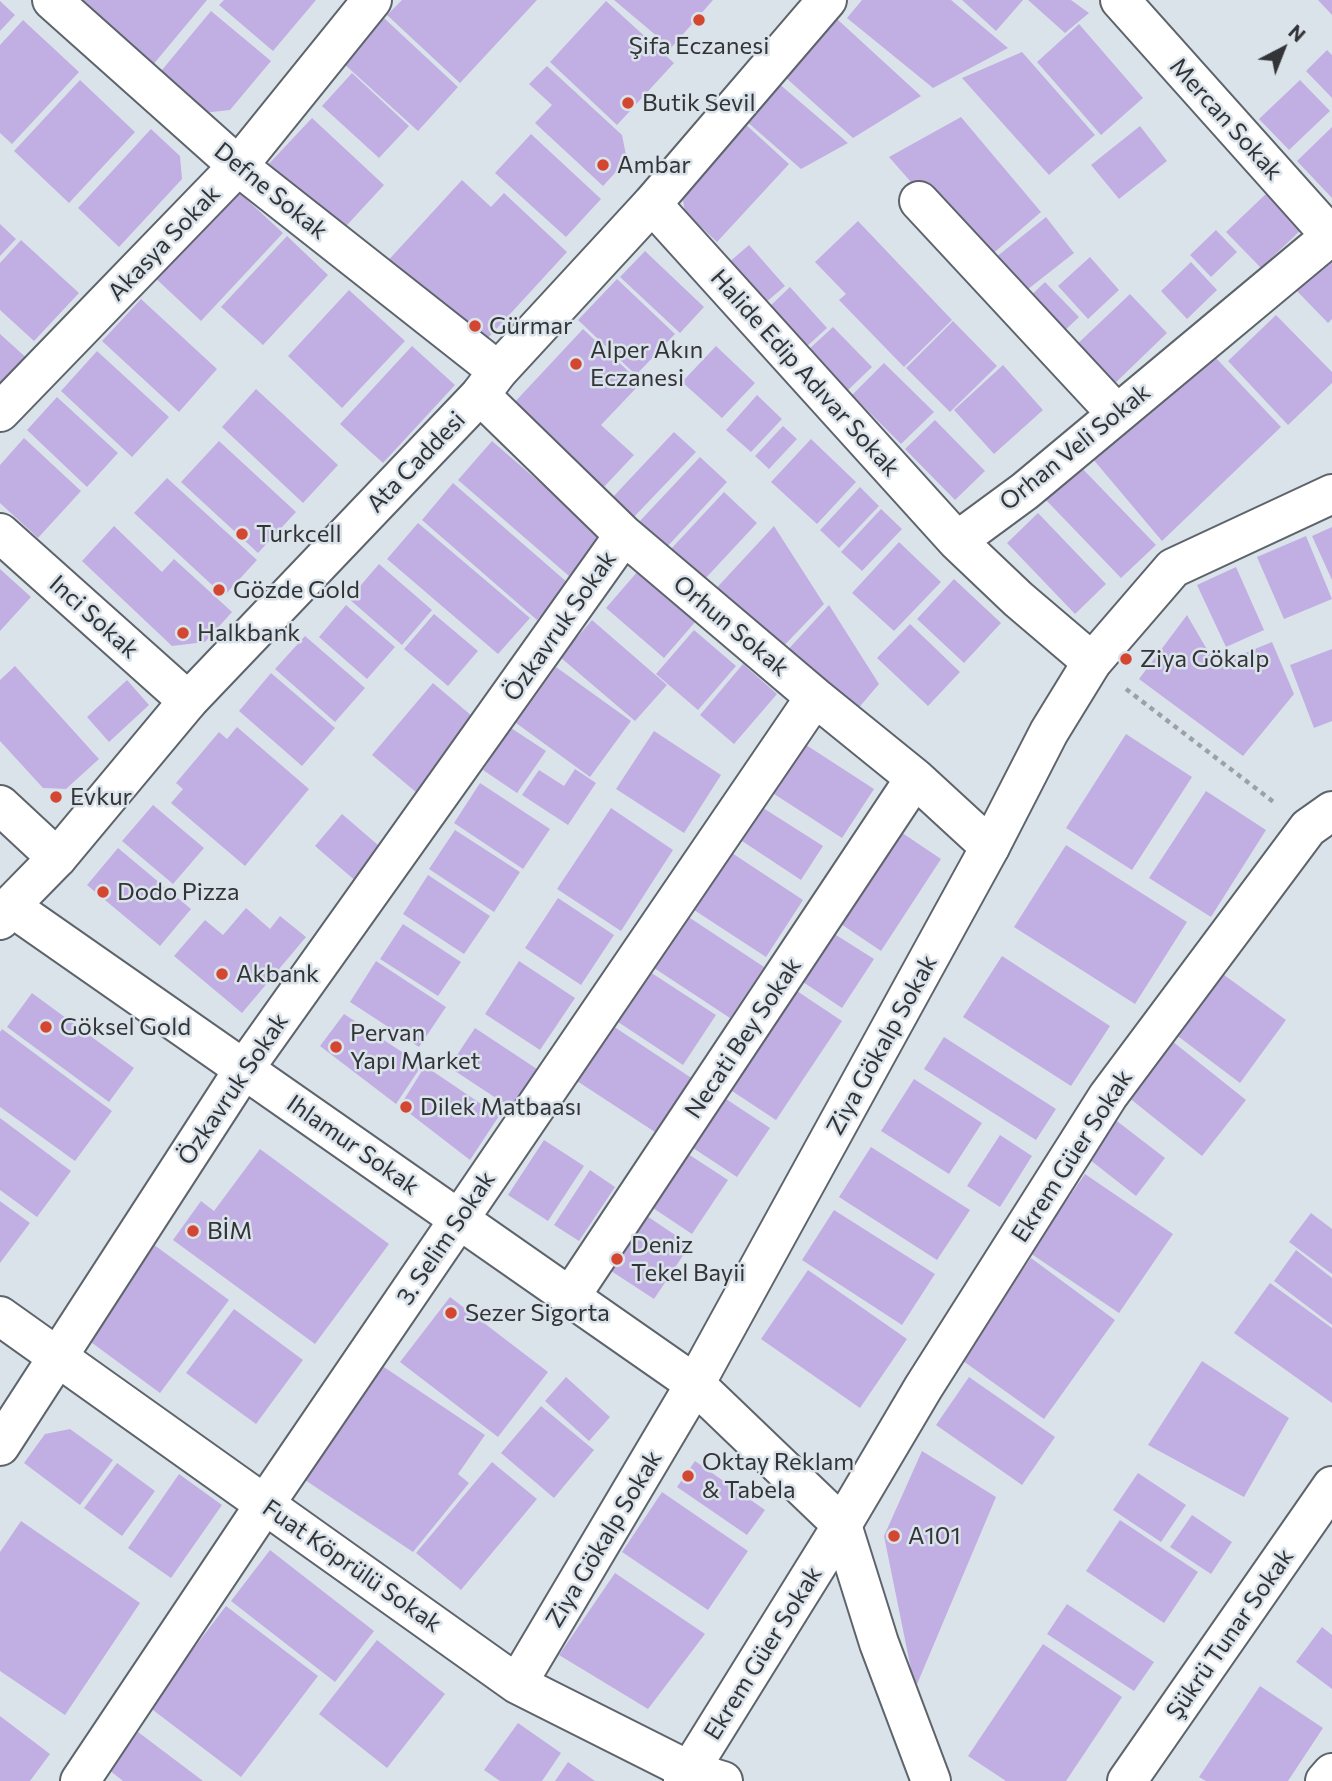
<!DOCTYPE html>
<html>
<head>
<meta charset="utf-8">
<style>
  body { margin:0 }
  #map { position:relative; width:1332px; height:1781px; overflow:hidden; background:#dbe3ea; font-family:Commissioner,sans-serif }
  canvas { display:block }
  .north { position:absolute; left:1248px; top:14px; width:70px; height:70px; -webkit-text-stroke:5px #dbe3ea; paint-order:stroke; rotate:42deg; font-size:19px; font-weight:700; line-height:28px; text-align:center; color:#323437 }
  .north::after { content:''; display:block; margin:auto; width:24px; height:32px; background:#323437; clip-path:polygon(50% 0,100% 100%,50% 72%,0 100%) }
</style>
</head>
<body>
<div id="map">
<canvas width="1332" height="1781"></canvas>
<div class="north">N</div>
</div>
<script>
const ctx = document.querySelector('canvas').getContext('2d');
ctx.lineJoin = 'round';
function fillPath(path, color) { ctx.fillStyle = color; ctx.fill(path, 'evenodd'); }
const shape = rows => new Path2D(rows.map(r => 'M' + r).join(''));
function strokePath(path, color, width, dash) { ctx.strokeStyle = color; ctx.lineWidth = width; ctx.lineCap = dash ? 'butt' : 'round'; ctx.setLineDash(dash || []); ctx.stroke(path); }
function label(font, color, halo, rows, align = 'center') {
  ctx.font = font + ' Commissioner,sans-serif'; ctx.lineWidth = 5; ctx.setLineDash([]); ctx.textBaseline = 'middle'; ctx.strokeStyle = halo; ctx.fillStyle = color; for (const [text, x, y, turn = 0] of rows) {
    ctx.save(); ctx.translate(x, y); ctx.rotate((+turn || 0) * Math.PI / 180); ctx.textAlign = isNaN(turn) ? turn : align; if (halo) ctx.strokeText(text, 0, 0); ctx.fillText(text, 0, 0); ctx.restore();
  }
}
fillPath(shape([
  [74,0,207,0,152,66],
  [224,0,316,0,273,51,219,5],
  [402,0,537,0,460,83,387,15],
  [614,0,713,0,671,48],
  [862,0,951,0,1008,48,933,88,847,18],
  [962,0,1023,0,996,31],
  [1028,0,1071,0,1089,13,1065,33],
  [1318,0,1332,0,1332,15],
  [0,1,15,15,0,31],
  [606,1,674,63,617,125,550,62],
  [211,11,271,61,230,110,203,113,157,76],
  [384,18,458,87,418,131,343,63],
  [837,19,921,96,853,138,785,77],
  [23,20,79,72,12,144,0,133,0,45],
  [1079,24,1143,98,1101,135,1037,62],
  [1327,50,1332,55,1332,98,1306,71],
  [1022,52,1095,135,1049,175,962,78],
  [547,66,622,135,627,160,603,186,535,123,552,105,529,84],
  [352,73,409,126,379,158,322,106],
  [80,80,135,132,69,203,14,151],
  [1300,80,1330,111,1289,150,1259,119],
  [777,82,848,143,801,169,745,120],
  [961,117,1041,212,982,263,889,157],
  [312,118,384,185,336,237,263,170],
  [743,122,789,164,717,242,685,212,681,189],
  [1140,126,1167,161,1119,199,1091,165],
  [1332,127,1332,198,1297,161],
  [151,129,180,156,182,179,119,247,78,208],
  [531,134,601,199,566,237,495,173],
  [462,180,491,207,504,193,567,252,477,350,384,265],
  [232,186,283,233,201,321,151,274],
  [1269,191,1304,227,1261,268,1226,232],
  [1046,217,1074,253,1018,297,990,262],
  [858,221,952,320,904,367,839,300,846,294,815,262],
  [0,224,16,239,0,256],
  [1216,230,1237,252,1211,277,1190,255],
  [287,236,328,275,263,345,221,307],
  [21,240,79,293,34,341,0,310,0,263],
  [749,245,785,286,764,304,728,263],
  [645,251,704,307,680,333,620,277],
  [1326,255,1332,261,1332,319,1328,323,1293,287],
  [1090,257,1119,290,1088,319,1058,286],
  [1191,262,1217,290,1187,319,1161,291],
  [617,279,675,334,636,375,578,320],
  [1045,282,1079,317,1057,338,1023,303],
  [790,287,827,328,805,348,768,308],
  [349,290,405,341,342,408,288,356],
  [1130,294,1167,333,1109,389,1072,349],
  [141,299,217,369,179,412,102,341],
  [1276,315,1332,372,1332,383,1288,425,1228,361],
  [953,321,997,366,950,412,906,368],
  [833,327,872,367,846,392,807,351],
  [583,329,641,383,601,425,634,455,602,489,512,405],
  [0,334,30,361,0,386],
  [412,346,455,385,383,463,340,424],
  [716,346,755,383,722,418,682,382],
  [97,351,169,417,132,457,61,391],
  [1216,358,1281,427,1162,541,1087,452],
  [884,363,934,412,901,444,852,395],
  [1003,365,1043,410,994,454,954,410],
  [256,389,338,465,303,503,222,427],
  [757,395,782,419,751,452,726,430],
  [57,397,118,453,87,487,27,430],
  [935,420,985,471,955,500,905,449],
  [783,426,797,439,769,469,755,456],
  [674,432,696,452,633,518,612,498],
  [24,438,81,491,38,538,0,503,0,465],
  [811,439,856,482,817,524,771,482],
  [219,441,296,512,258,553,181,482],
  [492,441,603,537,569,576,458,480],
  [700,457,727,482,666,548,639,522],
  [1079,465,1156,545,1121,578,1044,498],
  [167,478,257,560,224,596,134,513],
  [453,483,568,583,537,620,422,520],
  [860,487,879,506,839,548,820,530],
  [724,492,757,523,703,581,670,550],
  [881,509,902,529,862,571,841,552],
  [1038,513,1106,584,1075,614,1007,543],
  [418,523,530,618,498,654,387,559],
  [114,526,162,572,174,559,232,612,205,642,172,646,82,561],
  [774,526,824,604,776,654,711,594],
  [1332,527,1332,580,1312,536],
  [1306,536,1332,599,1284,619,1257,557],
  [899,542,941,582,894,631,852,593],
  [379,564,432,610,402,645,349,599],
  [1236,567,1264,630,1226,647,1197,585],
  [0,569,31,597,0,631],
  [638,571,696,621,664,658,606,608],
  [954,579,1001,623,964,663,917,619],
  [346,605,395,647,367,679,319,637],
  [829,605,879,684,850,718,783,655],
  [434,614,478,651,448,686,404,649],
  [1187,615,1216,665,1272,642,1294,694,1243,756,1139,679],
  [592,620,667,685,635,721,560,657],
  [910,624,960,672,928,706,877,658],
  [694,630,736,666,698,710,656,674],
  [305,636,365,688,335,722,275,669],
  [1332,649,1332,721,1314,728,1290,665],
  [743,664,777,694,734,744,700,715],
  [15,666,99,759,66,789,43,788,0,741,0,680],
  [556,667,631,721,590,777,516,723],
  [271,673,335,728,302,766,239,711],
  [127,680,149,705,109,742,87,717],
  [433,683,479,722,417,793,372,755],
  [237,727,309,789,245,866,171,803,183,789,176,783,219,732,227,739],
  [511,728,546,751,517,793,483,770],
  [654,731,721,775,684,833,616,789],
  [1126,734,1192,777,1132,870,1066,828],
  [800,741,874,789,842,838,768,790],
  [575,769,596,783,568,825,522,795,539,770,564,786],
  [480,783,550,829,523,869,454,823],
  [1206,791,1266,830,1211,917,1149,878],
  [153,805,204,848,173,884,122,841],
  [760,806,823,846,801,880,739,839],
  [611,808,673,850,621,931,557,889],
  [342,814,385,851,358,883,315,846],
  [889,824,941,859,881,951,829,916],
  [455,830,520,872,494,912,429,869],
  [1066,845,1187,922,1135,1004,1014,927],
  [118,848,191,909,160,946,87,885],
  [729,851,803,900,766,957,691,908],
  [428,875,490,916,464,954,403,914],
  [558,898,614,935,581,985,525,948],
  [246,908,270,929,280,916,306,937,242,1013,174,956,205,920,223,935],
  [684,914,764,967,730,1018,651,966],
  [403,924,461,962,438,996,380,959],
  [825,928,874,959,842,1008,794,976],
  [1002,956,1110,1026,1071,1086,963,1017],
  [376,961,446,1007,419,1047,350,1002],
  [519,961,575,998,540,1050,485,1014],
  [647,970,716,1015,683,1065,615,1020],
  [1220,972,1286,1020,1240,1083,1175,1034],
  [794,989,842,1021,776,1120,729,1089],
  [32,993,134,1068,109,1102,7,1027],
  [344,1014,422,1065,396,1104,320,1046],
  [613,1026,693,1079,658,1134,577,1081],
  [475,1028,543,1073,517,1112,449,1067],
  [2,1029,112,1111,75,1161,0,1107,0,1032],
  [944,1037,1056,1109,1036,1140,924,1069],
  [1172,1041,1246,1100,1202,1156,1128,1097],
  [425,1066,499,1116,470,1160,400,1106],
  [914,1079,982,1123,949,1174,881,1131],
  [720,1095,770,1128,737,1177,687,1144],
  [1109,1115,1165,1158,1136,1196,1080,1152],
  [0,1118,71,1171,37,1217,0,1190],
  [1000,1135,1032,1156,1000,1207,967,1186],
  [544,1140,584,1166,548,1221,508,1195],
  [871,1147,970,1210,937,1260,839,1197],
  [260,1149,389,1244,315,1344,173,1240,201,1201,214,1211],
  [685,1152,728,1180,692,1234,650,1206],
  [590,1170,615,1187,579,1241,554,1225],
  [1085,1174,1173,1234,1119,1313,1030,1253],
  [0,1201,30,1223,0,1263],
  [834,1210,935,1274,902,1325,802,1260],
  [1311,1213,1332,1229,1332,1274,1289,1242],
  [644,1214,690,1245,654,1299,608,1269],
  [153,1244,229,1300,160,1393,84,1337],
  [1296,1250,1332,1278,1332,1325,1274,1281],
  [1031,1258,1115,1320,1044,1419,959,1358],
  [808,1270,907,1339,860,1408,761,1339],
  [1270,1283,1332,1328,1332,1403,1234,1333],
  [450,1297,548,1372,498,1437,400,1362],
  [234,1309,303,1360,256,1424,186,1373],
  [375,1361,485,1435,458,1474,469,1483,413,1552,299,1476],
  [1202,1361,1289,1418,1244,1497,1148,1445],
  [566,1377,610,1417,589,1441,545,1401],
  [969,1377,1055,1437,1022,1485,936,1425],
  [541,1406,594,1450,554,1498,501,1453],
  [70,1429,113,1460,80,1505,24,1463,45,1434],
  [922,1451,996,1497,915,1689,884,1536],
  [695,1461,765,1510,747,1535,677,1487],
  [492,1462,537,1499,461,1590,416,1553],
  [117,1463,155,1491,122,1536,84,1508],
  [1138,1473,1186,1505,1161,1542,1113,1510],
  [179,1474,222,1505,171,1578,128,1548],
  [662,1492,748,1551,708,1610,622,1552],
  [1192,1515,1232,1542,1211,1574,1170,1547],
  [1120,1520,1198,1572,1164,1623,1086,1571],
  [21,1521,140,1603,65,1715,0,1671,0,1552],
  [270,1550,374,1631,335,1682,231,1601],
  [615,1573,705,1634,648,1709,559,1655],
  [1067,1604,1154,1662,1134,1691,1047,1634],
  [226,1606,318,1676,241,1777,149,1707],
  [1322,1627,1332,1635,1332,1689,1296,1662],
  [377,1640,445,1694,387,1768,319,1714],
  [1043,1644,1122,1697,1066,1781,1006,1781,968,1756],
  [1260,1686,1323,1728,1288,1781,1206,1781,1199,1777],
  [0,1716,50,1754,30,1781,0,1781],
  [518,1723,561,1753,542,1781,500,1781,484,1770],
  [138,1732,203,1781,123,1781,109,1770],
  [568,1762,595,1781,555,1781]
]), '#c1afe4');
const minor = shape([
  [52,0,238,166,498,371],
  [1120,0,1332,237],
  [919,201,1116,413],
  [652,204,957,541],
  [480,395,624,535,815,697,915,778,990,847],
  [0,412,238,166,372,0],
  [0,533,188,701],
  [1092,662,1018,599,957,541,1025,491,1332,235],
  [0,805,57,858],
  [570,1297,915,778],
  [0,1446,244,1069,624,535],
  [80,1781,265,1504,815,697],
  [683,1781,842,1525,923,1388,1108,1096,1308,828,1332,811],
  [1127,1781,1332,1486],
  [1325,1781,1332,1773]
]);
const major = shape([
  [10,906,695,1384,842,1525,879,1643,931,1781],
  [0,920,10,906,57,858,188,701,480,395,498,371,652,204,827,0],
  [0,1316,517,1684,690,1771,723,1781],
  [517,1684,695,1384,990,847,1049,732,1092,662,1173,568,1332,494]
]);
strokePath(minor, '#5e646b', 42);
strokePath(major, '#5e646b', 42);
strokePath(shape([
  [1126,689,1275,803]
]), '#9ba1a7', 4.5, [5, 5]);
strokePath(minor, '#fff', 38);
strokePath(major, '#fff', 38);
for (const [x, y, r, color] of [
  [699,20,7,"#d34732"],
  [628,103,7,"#d34732"],
  [603,165,7,"#d34732"],
  [475,326,7,"#d34732"],
  [576,364,7,"#d34732"],
  [242,534,7,"#d34732"],
  [219,590,7,"#d34732"],
  [183,633,7,"#d34732"],
  [1126,659,7,"#d34732"],
  [56,797,7,"#d34732"],
  [103,892,7,"#d34732"],
  [222,974,7,"#d34732"],
  [46,1027,7,"#d34732"],
  [336,1047,7,"#d34732"],
  [406,1107,7,"#d34732"],
  [193,1231,7,"#d34732"],
  [617,1259,7,"#d34732"],
  [451,1313,7,"#d34732"],
  [688,1476,7,"#d34732"],
  [894,1536,7,"#d34732"]
]) { const dot = new Path2D(); dot.arc(x, y, r, 0, 2 * Math.PI); ctx.fillStyle = color; ctx.fill(dot); strokePath(dot, '#dbe3ea', 2.5); }
label('24px', '#323437', '#dbe3ea', [
  ["Şifa Eczanesi",699,46,"center"],
  ["Butik Sevil",642,103],
  ["Ambar",617,165],
  ["Gürmar",489,326],
  ["Alper Akın",590,350],
  ["Eczanesi",590,378],
  ["Turkcell",256,534],
  ["Gözde Gold",233,590],
  ["Halkbank",197,633],
  ["Ziya Gökalp",1140,659],
  ["Evkur",70,797],
  ["Dodo Pizza",117,892],
  ["Akbank",236,974],
  ["Göksel Gold",60,1027],
  ["Pervan",350,1033],
  ["Yapı Market",350,1061],
  ["Dilek Matbaası",420,1107],
  ["BİM",207,1231],
  ["Deniz",631,1245],
  ["Tekel Bayii",631,1273],
  ["Sezer Sigorta",465,1313],
  ["Oktay Reklam",702,1462],
  ["& Tabela",702,1490],
  ["A101",908,1536]
], 'left');
label('24px', '#323437', '#dbe3ea', [
  ["Mercan Sokak",1226,119,48],
  ["Defne Sokak",271,191,39],
  ["Akasya Sokak",164,243,-46],
  ["Halide Edip Adıvar Sokak",805,373,48],
  ["Orhan Veli Sokak",1075,447,-39],
  ["Ata Caddesi",416,462,-46],
  ["Inci Sokak",94,617,42],
  ["Özkavruk Sokak",560,626,-55],
  ["Orhun Sokak",731,626,40],
  ["Necati Bey Sokak",743,1038,-56],
  ["Ziya Gökalp Sokak",882,1045,-61],
  ["Özkavruk Sokak",233,1089,-56],
  ["Ihlamur Sokak",353,1145,35],
  ["Ekrem Güer Sokak",1072,1156,-57],
  ["3. Selim Sokak",446,1238,-56],
  ["Ziya Gökalp Sokak",604,1539,-59],
  ["Fuat Köprülü Sokak",352,1566,35],
  ["Şükrü Tunar Sokak",1230,1634,-55],
  ["Ekrem Güer Sokak",763,1653,-58]
]);
</script>
</body>
</html>
